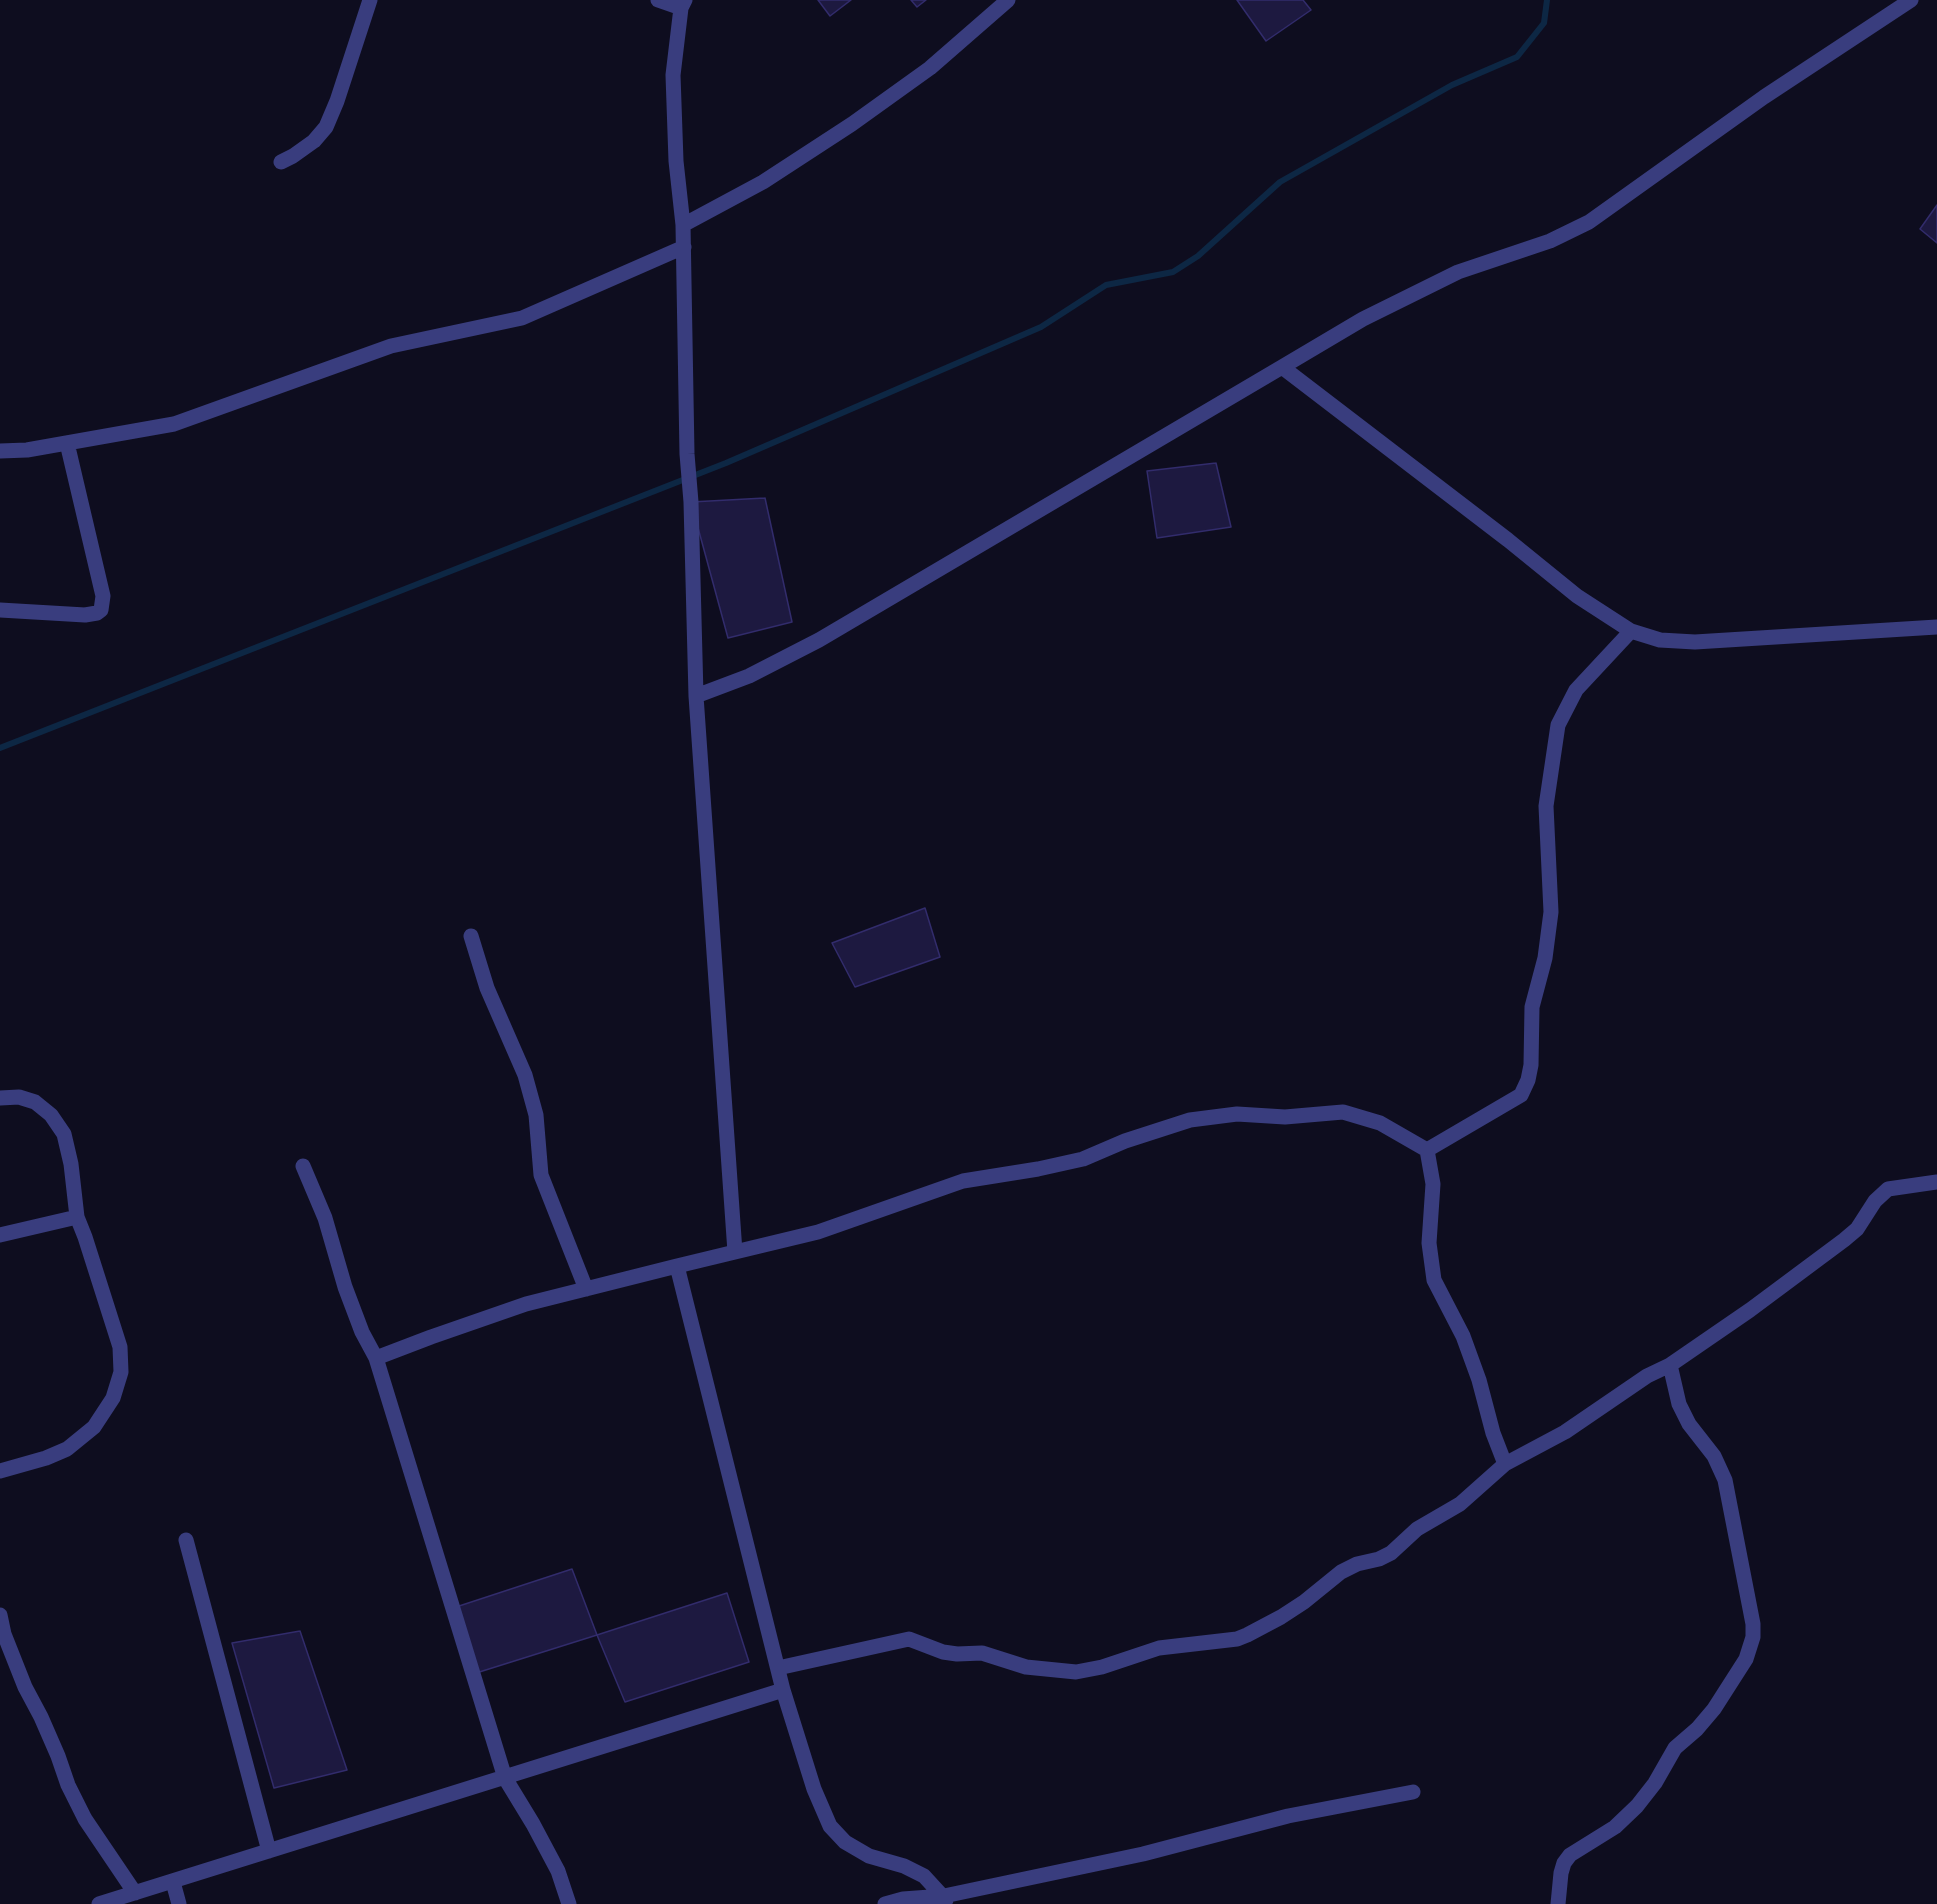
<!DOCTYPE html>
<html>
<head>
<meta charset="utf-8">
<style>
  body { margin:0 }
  canvas { display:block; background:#0e0d1f }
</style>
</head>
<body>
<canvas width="1937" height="1904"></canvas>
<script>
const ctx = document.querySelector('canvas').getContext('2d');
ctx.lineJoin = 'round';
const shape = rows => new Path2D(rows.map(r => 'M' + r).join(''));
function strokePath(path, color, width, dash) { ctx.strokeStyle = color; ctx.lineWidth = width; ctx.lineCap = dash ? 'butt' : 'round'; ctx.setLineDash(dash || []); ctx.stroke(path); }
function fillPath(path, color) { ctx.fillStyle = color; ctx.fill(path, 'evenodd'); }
strokePath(shape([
  [0,748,726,463,1041,327,1106,285,1173,272,1198,256,1280,182,1452,85,1517,57,1544,23,1547,0]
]), '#0d2744', 6);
const building = shape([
  [818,0,851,0,830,16,818,0],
  [911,0,926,0,917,7,911,0],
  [1237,0,1303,0,1311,10,1266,41,1237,0],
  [1937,205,1937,243,1920,229,1937,205],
  [1216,463,1231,527,1157,538,1147,471,1216,463],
  [765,498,792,622,728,638,691,502,765,498],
  [925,908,940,957,855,987,832,943,925,908],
  [572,1569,597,1635,473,1674,453,1608,572,1569],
  [727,1593,749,1662,625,1702,597,1635,727,1593],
  [300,1631,347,1770,274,1788,232,1643,300,1631]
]);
fillPath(building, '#1d1940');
strokePath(building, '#322c6c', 1.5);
strokePath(shape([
  [658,0,681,8],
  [685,0,681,8,673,75,676,161,683,225,687,454,691,502,696,696],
  [281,162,293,156,314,141,326,127,337,101,370,0],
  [683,225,763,182,852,124,930,68,1008,0],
  [1282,367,1363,319,1458,272,1550,241,1589,222,1764,97,1911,0],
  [0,451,27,450,174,424,391,346,522,318,684,247],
  [0,610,85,615,97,613,101,610,103,596,67,443],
  [471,936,487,988,525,1075,536,1115,541,1175,586,1289],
  [0,1098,19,1097,35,1102,51,1115,64,1134,71,1164,77,1217,85,1237,120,1347,121,1372,113,1398,94,1427,67,1449,46,1458,0,1471],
  [1427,1150,1521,1095,1528,1080,1531,1065,1532,1007,1545,958,1551,912,1546,806,1558,725,1576,690,1631,631],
  [303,1166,325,1218,345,1287,362,1332,376,1358,505,1778,533,1824,558,1871,569,1904],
  [0,1235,77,1217],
  [735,1252,818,1232,963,1181,1038,1169,1083,1159,1125,1141,1190,1120,1237,1114,1285,1117,1343,1112,1380,1123,1427,1150,1433,1184,1429,1243,1434,1280,1463,1336,1479,1380,1493,1433,1505,1464],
  [376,1358,431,1337,526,1304,677,1266],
  [186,1540,269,1851],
  [0,1615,4,1634,25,1687,41,1717,58,1756,68,1785,85,1819,135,1893],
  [778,1668,909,1639,943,1652,957,1654,982,1653,1026,1667,1076,1672,1102,1667,1159,1648,1237,1639,1247,1635,1281,1617,1304,1602,1341,1572,1357,1564,1379,1559,1391,1553,1417,1529,1460,1504,1505,1464,1565,1432,1647,1376,1670,1365,1750,1310,1844,1240,1857,1229,1875,1201,1888,1189,1937,1182],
  [783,1690,814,1789,830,1826,845,1842,869,1856,904,1866,924,1876,946,1900],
  [173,1882,179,1904],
  [99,1904,783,1690,677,1266,735,1252,696,696,749,676,819,640,1282,367,1508,540,1577,596,1631,631,1660,640,1695,642,1937,627],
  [885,1904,903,1899,944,1896,1143,1854,1288,1816,1413,1792],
  [1558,1904,1561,1873,1564,1863,1570,1855,1615,1827,1637,1806,1655,1783,1675,1748,1697,1729,1714,1709,1746,1659,1753,1637,1753,1624,1725,1480,1714,1456,1689,1424,1679,1404,1670,1365]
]), '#393d7e', 15);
</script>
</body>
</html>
